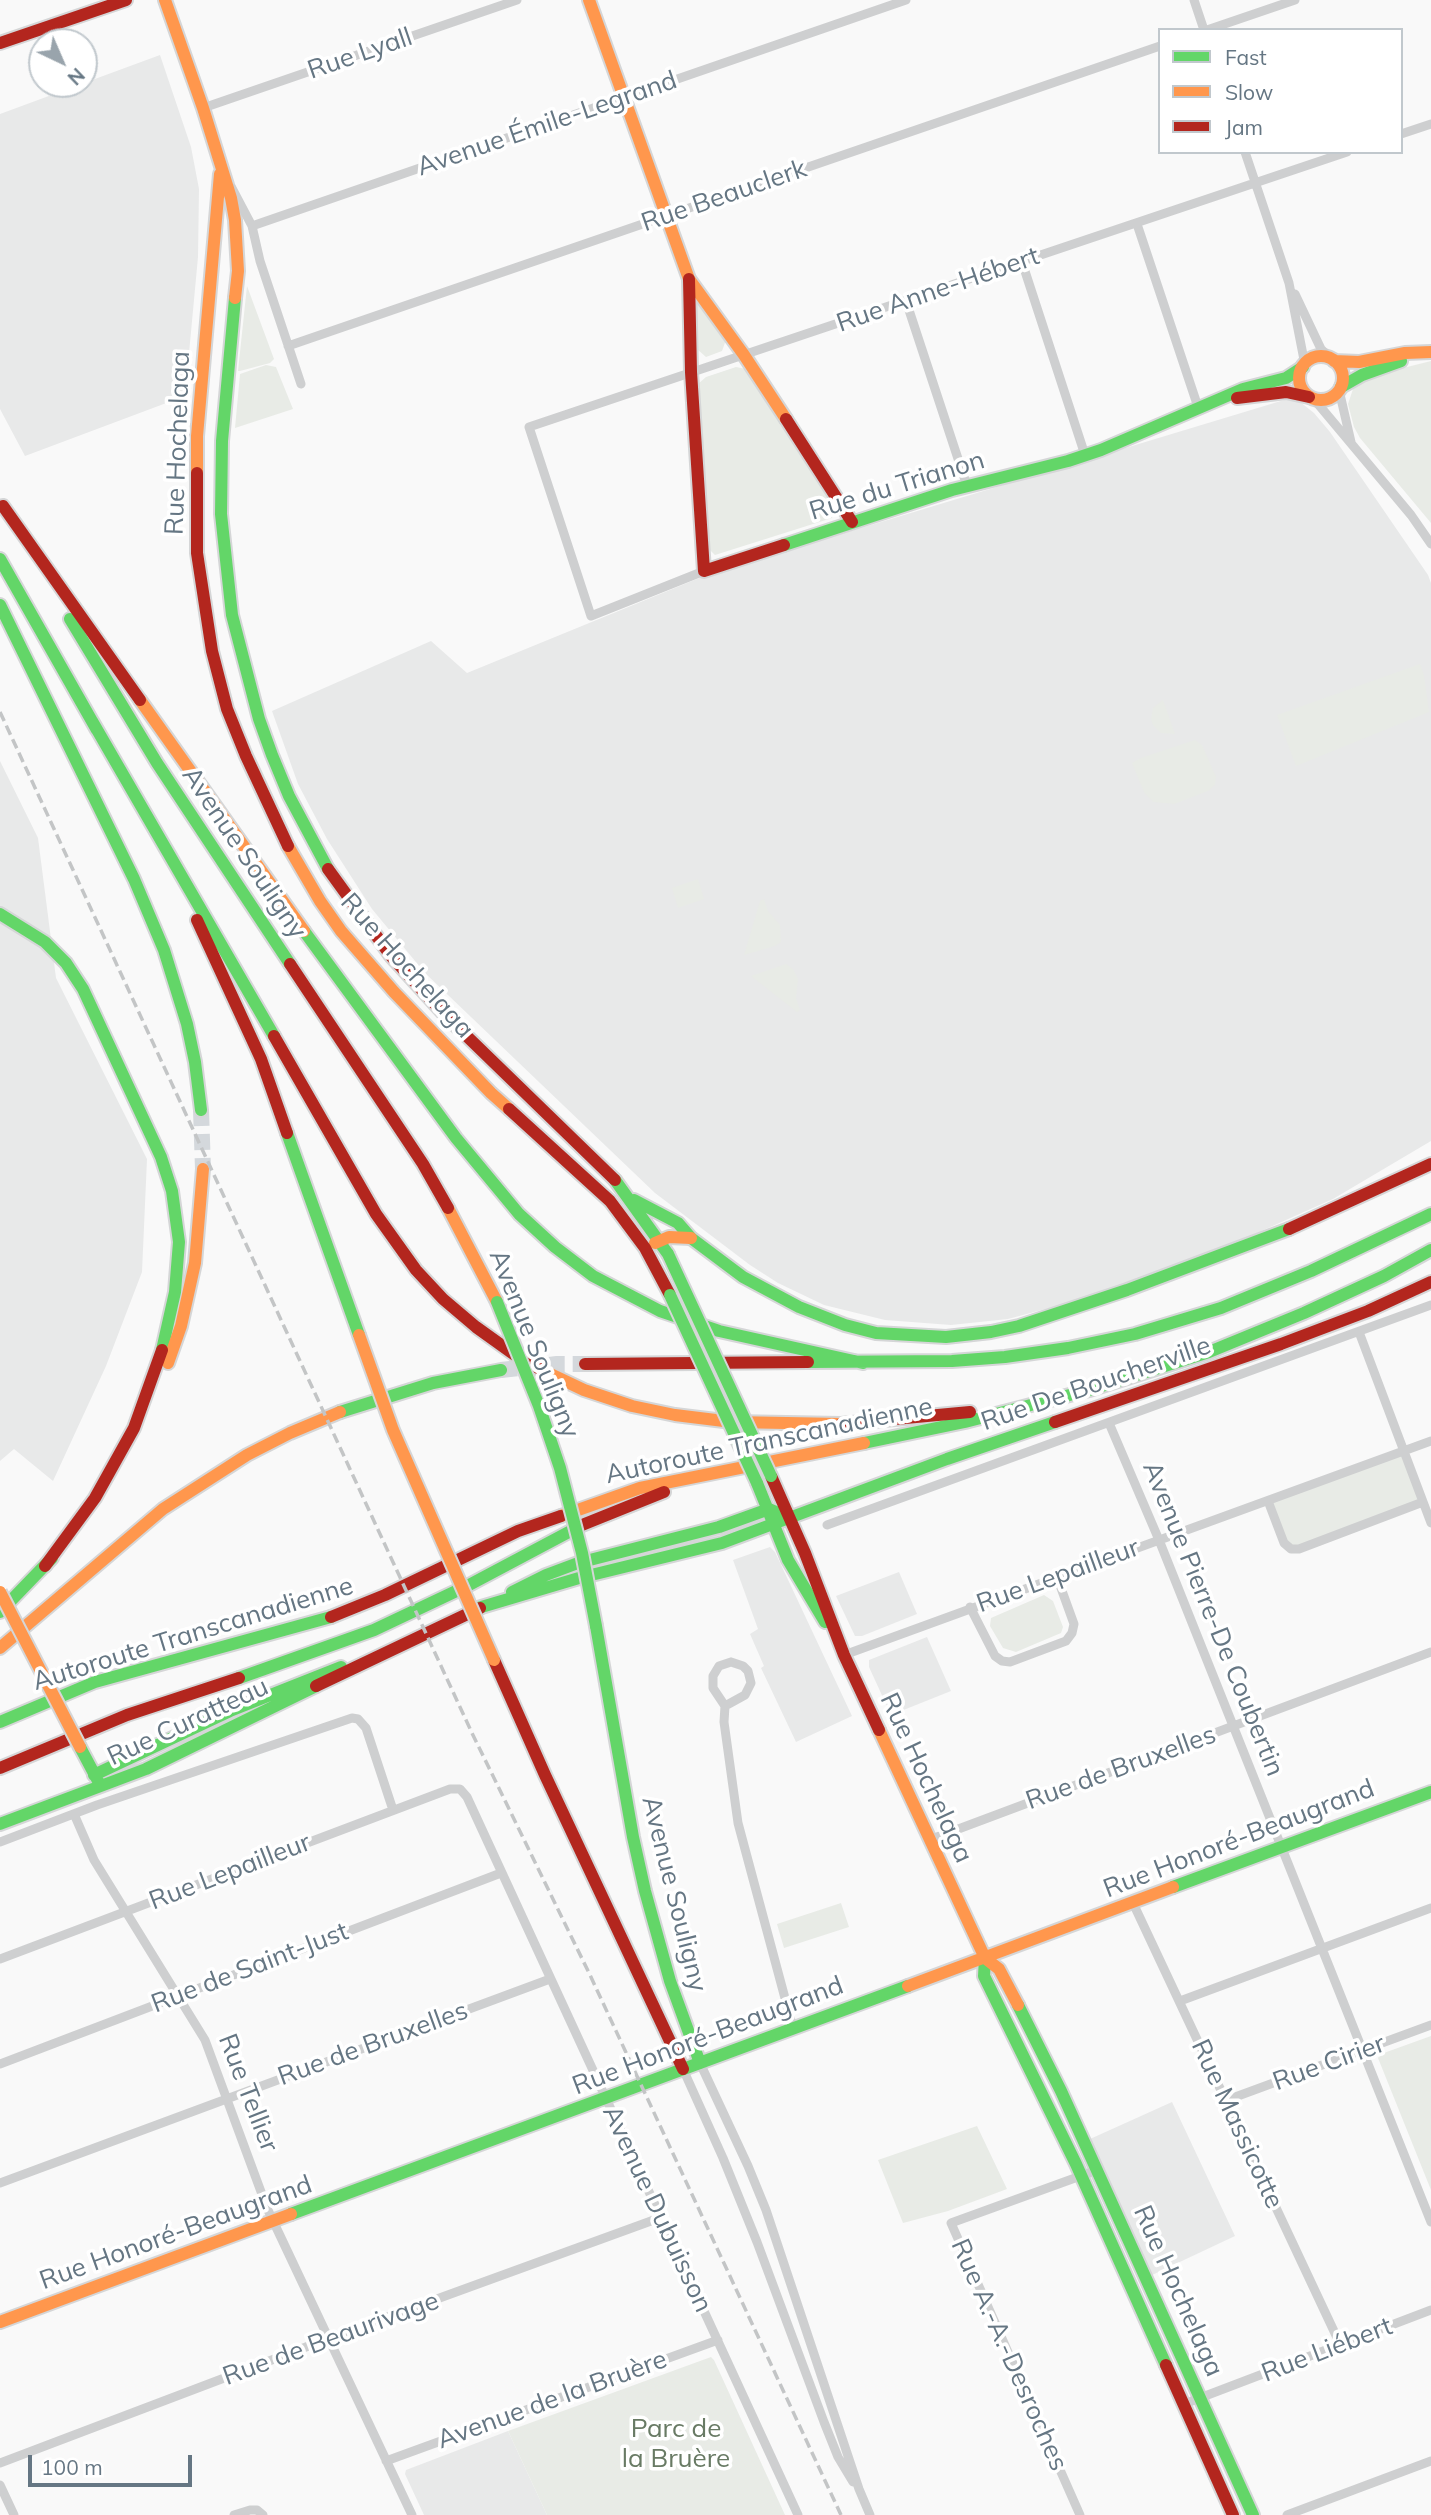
<!DOCTYPE html>
<html>
<head>
<meta charset="utf-8">
<style>
  body { margin:0 }
  #map { position:relative; width:1431px; height:2515px; overflow:hidden; background:#f9f9f9; font-family:Mulish,sans-serif }
  canvas { display:block }
  .legend { position:absolute; left:1158px; top:28px; width:245px; height:126px; box-sizing:border-box; background:#fff; border:2px solid #c1c8cd; margin:0; padding:9px 12px; list-style:none; font-size:21px; color:#657683 }
  .legend li { display:flex; align-items:center; gap:14px; height:35px }
  .legend b { width:35px; border:2px solid #c1c8cd }
  .north { position:absolute; left:28px; top:28px; width:70px; height:70px; box-sizing:border-box; background:#fff; border:2px solid #c1c8cd; border-radius:50%; rotate:136deg; font-size:19px; font-weight:700; line-height:28px; text-align:center; color:#657683 }
  .north::after { content:''; display:block; margin:auto; width:24px; height:32px; background:#99a4ac; clip-path:polygon(50% 0,100% 100%,50% 72%,0 100%) }
  .scale { position:absolute; left:28px; top:2455px; width:164px; height:32px; box-sizing:border-box; border:4px solid #657683; border-top:0; padding-left:9px; font-size:21px; line-height:24px; white-space:nowrap; color:#657683; -webkit-text-stroke:5px #fff; paint-order:stroke }
</style>
</head>
<body>
<div id="map">
<canvas width="1431" height="2515"></canvas>
<ul class="legend">
<li><b style="height:9px;background:#63d668"></b>Fast</li>
<li><b style="height:9px;background:#ff974d"></b>Slow</li>
<li><b style="height:9px;background:#b3261e"></b>Jam</li>
</ul>
<div class="north">N</div>
<div class="scale">100 m</div>
</div>
<script>
const ctx = document.querySelector('canvas').getContext('2d');
ctx.lineJoin = 'round';
function fillPath(path, color) { ctx.fillStyle = color; ctx.fill(path, 'evenodd'); }
const shape = rows => new Path2D(rows.map(r => 'M' + r).join(''));
function strokePath(path, color, width, dash) { ctx.strokeStyle = color; ctx.lineWidth = width; ctx.lineCap = dash ? 'butt' : 'round'; ctx.setLineDash(dash || []); ctx.stroke(path); }
function label(font, color, halo, rows, align = 'center') {
  ctx.font = font + ' Mulish,sans-serif'; ctx.lineWidth = 7; ctx.setLineDash([]); ctx.textBaseline = 'middle'; ctx.strokeStyle = halo; ctx.fillStyle = color; for (const [text, x, y, turn = 0] of rows) {
    ctx.save(); ctx.translate(x, y); ctx.rotate((+turn || 0) * Math.PI / 180); ctx.textAlign = isNaN(turn) ? turn : align; if (halo) ctx.strokeText(text, 0, 0); ctx.fillText(text, 0, 0); ctx.restore();
  }
}
fillPath(shape([
  [160,55,191,147,199,189,198,257,185,396,25,456,0,409,0,114],
  [1294,397,1314,413,1330,432,1428,575,1431,583,1431,1141,1333,1199,1239,1241,1079,1300,1008,1319,951,1325,885,1320,824,1305,778,1283,750,1265,655,1193,425,973,372,909,327,839,298,784,272,711,431,641,467,673,709,574],
  [0,761,38,838,56,978,147,1159,142,1272,106,1366,53,1481,14,1449,0,1461],
  [770,1547,775,1552,852,1716,796,1742,761,1668,764,1666,750,1634,758,1629,733,1560],
  [899,1572,917,1614,862,1636,855,1636,836,1596],
  [927,1637,951,1691,891,1715,869,1667,869,1660],
  [1172,2102,1235,2236,1150,2276,1090,2139],
  [508,2431,547,2515,424,2515,405,2474,406,2470]
]), '#e8e9e9');
fillPath(shape([
  [247,286,274,359,270,363,240,371,238,371],
  [693,295,726,340,722,351,706,357,697,349],
  [1431,361,1431,523,1360,438,1354,427,1348,404,1353,389,1360,383,1399,369],
  [266,365,276,367,293,409,235,428,240,374],
  [736,367,746,369,836,506,832,518,715,555,708,548,698,384,706,377],
  [1420,664,1424,675,1429,712,1296,766,1277,715],
  [1163,700,1175,734,1161,733,1153,725,1151,719,1153,708],
  [1195,740,1202,745,1216,777,1215,785,1208,791,1174,804,1153,802,1144,792,1132,763,1141,758],
  [698,879,704,899,678,908,672,888],
  [764,899,768,911,780,925,781,942,775,946,744,955,760,901],
  [786,964,793,969,798,979,796,998,800,1010,797,1012,751,976],
  [1404,1451,1423,1502,1291,1549,1268,1501],
  [1044,1595,1053,1601,1063,1627,1061,1633,1016,1652,1003,1648,990,1626,991,1618],
  [841,1903,849,1927,784,1948,777,1924],
  [1431,2036,1431,2190,1378,2058,1381,2054],
  [977,2126,1007,2189,948,2211,903,2223,878,2160],
  [711,2357,714,2360,785,2515,547,2515,508,2431]
]), '#e8ebe6');
strokePath(shape([
  [201,1110,203,1169],
  [501,1370,557,1364,585,1364]
]), '#d4d8dc', 16, [16, 8]);
const fast = shape([
  [235,298,222,441,221,514,232,615,259,719,272,755,289,796,328,869],
  [1341,387,1362,375,1401,361],
  [784,545,952,490,1068,461,1101,450,1243,389,1286,378,1303,367],
  [0,559,97,730],
  [0,605,134,879,164,950,187,1024,195,1062,201,1110],
  [70,619,157,763,290,964],
  [92,721,274,1036],
  [0,914,45,942,66,963,83,989,161,1157,172,1191,179,1242,175,1292,162,1350],
  [304,931,456,1138,519,1214,555,1247,593,1276,660,1311,719,1331,863,1363],
  [287,1133,359,1335],
  [615,1180,668,1254],
  [634,1200,678,1223,691,1238,743,1277,799,1307,845,1325,876,1333,946,1337,991,1332,1019,1326,1127,1290,1289,1229],
  [808,1362,952,1361,1005,1357,1068,1348,1135,1334,1221,1308,1311,1271,1431,1214],
  [340,1412,433,1383,501,1370],
  [864,1443,965,1422,1089,1390,1209,1352,1304,1313,1384,1276,1431,1250],
  [757,1483,788,1560,825,1622],
  [512,1592,546,1575,578,1563,719,1527,769,1509,790,1518],
  [478,1608,579,1578,722,1543,947,1459,1055,1422],
  [0,1612,52,1558],
  [596,1626,633,1837,645,1891,670,1981,700,2063],
  [239,1678,374,1630,469,1585,582,1525],
  [0,1722,95,1682,331,1617],
  [80,1747,98,1781],
  [94,1775,230,1711,341,1667],
  [0,1824,146,1769,316,1686],
  [1173,1887,1431,1792],
  [985,1958,984,1976,1076,2164,1166,2365],
  [1018,2005,1061,2091,1253,2515],
  [291,2214,908,1986]
]);
const slow = shape([
  [165,0,203,108,231,198,235,220,238,271,235,298],
  [589,0,689,279,744,355,786,419],
  '1299 378a22 22 0 1 1 44 0a22 22 0 1 1-44 0Z',
  [1334,361,1359,362,1405,353,1431,352],
  [197,473,197,436,220,174],
  [140,700,304,931],
  [288,846,320,901,341,931,394,992,491,1093,509,1109],
  [448,1208,497,1302],
  [655,1243,669,1237,691,1238],
  [168,1363,181,1326,195,1263,203,1169],
  [546,1372,584,1390,632,1406,675,1415,732,1422,841,1424],
  [561,1516,640,1488,864,1443],
  [0,1648,163,1509,247,1455,290,1433,340,1412],
  [879,1730,985,1958,999,1969,1018,2005],
  [908,1986,1173,1887],
  [0,2322,291,2214]
]);
const jam = shape([
  [0,43,126,0],
  [689,279,691,372,704,571,784,545],
  [1237,398,1286,392,1309,397],
  [786,419,852,522],
  [197,473,197,553,212,651,227,709,246,756,288,846],
  [3,506,140,700],
  [328,869,391,956,446,1016,615,1180],
  [197,920,261,1059,287,1133],
  [290,964,423,1164,448,1208],
  [274,1036,376,1214,416,1270,443,1299,476,1327,522,1360,546,1372],
  [509,1109,610,1201,645,1248,670,1295],
  [1289,1229,1431,1164],
  [585,1364,808,1362],
  [1055,1422,1281,1344,1368,1311,1431,1282],
  [841,1424,970,1412],
  [771,1476,805,1553,844,1655,879,1730],
  [582,1525,664,1492],
  [45,1566,95,1498,134,1428,162,1350],
  [331,1617,385,1595,518,1531,561,1516],
  [494,1660,545,1775,683,2069],
  [316,1686,480,1608],
  [0,1768,127,1715,239,1678],
  [1166,2365,1233,2515]
]);
strokePath(fast, '#d5d6d7', 16);
strokePath(slow, '#d5d6d7', 16);
strokePath(jam, '#d5d6d7', 16);
strokePath(shape([
  [1194,0,1204,30],
  [1207,30,1295,0],
  [203,108,517,0],
  [1401,134,1431,124],
  [1245,152,1289,283,1305,365],
  [232,188,252,226,260,261,301,384],
  [1137,224,1198,407],
  [252,226,906,0],
  [1022,262,1085,455],
  [1295,294,1321,349,1331,359],
  [906,301,967,486],
  [288,346,1160,46],
  [1339,390,1351,442],
  [1313,398,1411,515,1431,544],
  [704,571,591,616,529,427,1347,152],
  [1359,1332,1431,1523],
  [1109,1423,1159,1540,1431,2222],
  [1268,1501,1284,1543,1291,1549,1299,1549,1423,1502],
  [827,1525,1431,1305],
  [970,1607,995,1656,1002,1661,1010,1662,1066,1641,1072,1633,1074,1624,1057,1577],
  [844,1655,1431,1441],
  [731,1662,743,1666,748,1671,751,1683,745,1695,725,1706,713,1688,713,1676,719,1666,731,1662],
  [725,1706,724,1722,738,1823,793,2028],
  [74,1814,94,1860,205,2040,267,2208,412,2515],
  [929,1840,1431,1652],
  [0,1842,97,1805,352,1718,358,1719,366,1728,393,1810],
  [1133,1903,1340,2344],
  [0,1959,450,1789,460,1789,467,1797,798,2515],
  [1180,2001,1431,1908],
  [700,2063,748,2166,766,2210,859,2489,870,2515],
  [0,2064,501,1873],
  [683,2069,723,2158,757,2242,824,2422,838,2457,853,2482],
  [1227,2100,1431,2025],
  [0,2183,550,1979],
  [1184,2404,1431,2310],
  [386,2461,718,2340],
  [0,2463,327,2339,662,2217],
  [0,2485,14,2515],
  [234,2515,250,2510,257,2510,263,2515],
  [1080,2515,951,2223,1097,2170],
  [1287,2515,1431,2461]
]), '#cecfd0', 9);
strokePath(fast, '#63d668', 12);
strokePath(slow, '#ff974d', 12);
strokePath(jam, '#b3261e', 12);
strokePath(shape([
  [0,712,472,1733,590,1975,841,2515]
]), '#c3c5c6', 3.5, [10, 5]);
const fastBridge = shape([
  [668,1254,771,1476],
  [670,1295,757,1483],
  [497,1302,539,1406,560,1468,582,1553,596,1626]
]);
const slowBridge = shape([
  [359,1335,393,1430,494,1660],
  [0,1592,80,1747]
]);
strokePath(fastBridge, '#d5d6d7', 16, []);
strokePath(slowBridge, '#d5d6d7', 16, []);
strokePath(fastBridge, '#63d668', 12);
strokePath(slowBridge, '#ff974d', 12);
label('26px', '#657683', '#fff', [
  ["Rue Lyall",360,54,-19],
  ["Avenue Émile-Legrand",547,124,-19],
  ["Rue Beauclerk",724,196,-19],
  ["Rue Anne-Hébert",938,290,-19],
  ["Rue Hochelaga",178,443,-88],
  ["Rue du Trianon",897,486,-17],
  ["Avenue Souligny",244,853,56],
  ["Rue Hochelaga",407,966,48],
  ["Avenue Souligny",534,1344,68],
  ["Rue De Boucherville",1096,1384,-19],
  ["Autoroute Transcanadienne",769,1441,-12],
  ["Rue Lepailleur",1058,1576,-20],
  ["Avenue Pierre-De Coubertin",1213,1619,68],
  ["Autoroute Transcanadienne",193,1634,-17],
  ["Rue Curatteau",188,1722,-25],
  ["Rue de Bruxelles",1121,1768,-20],
  ["Rue Hochelaga",926,1778,65],
  ["Rue Honoré-Beaugrand",1239,1839,-21],
  ["Rue Lepailleur",230,1872,-21],
  ["Avenue Souligny",674,1894,76],
  ["Rue de Saint-Just",250,1968,-21],
  ["Rue Honoré-Beaugrand",708,2036,-21],
  ["Rue de Bruxelles",373,2044,-20],
  ["Rue Cirier",1329,2063,-20],
  ["Rue Tellier",248,2093,69],
  ["Rue Massicotte",1237,2124,65],
  ["Avenue Dubuisson",657,2209,65],
  ["Rue Honoré-Beaugrand",176,2233,-20],
  ["Rue Hochelaga",1178,2291,66],
  ["Rue de Beaurivage",331,2339,-20],
  ["Rue Liébert",1327,2350,-21],
  ["Rue A.-A.-Desroches",1009,2355,66],
  ["Avenue de la Bruère",552,2400,-20]
]);
label('26px', '#687a64', '#fff', [
  ["Parc de",676,2429],
  ["la Bruère",676,2459]
]);
</script>
</body>
</html>
